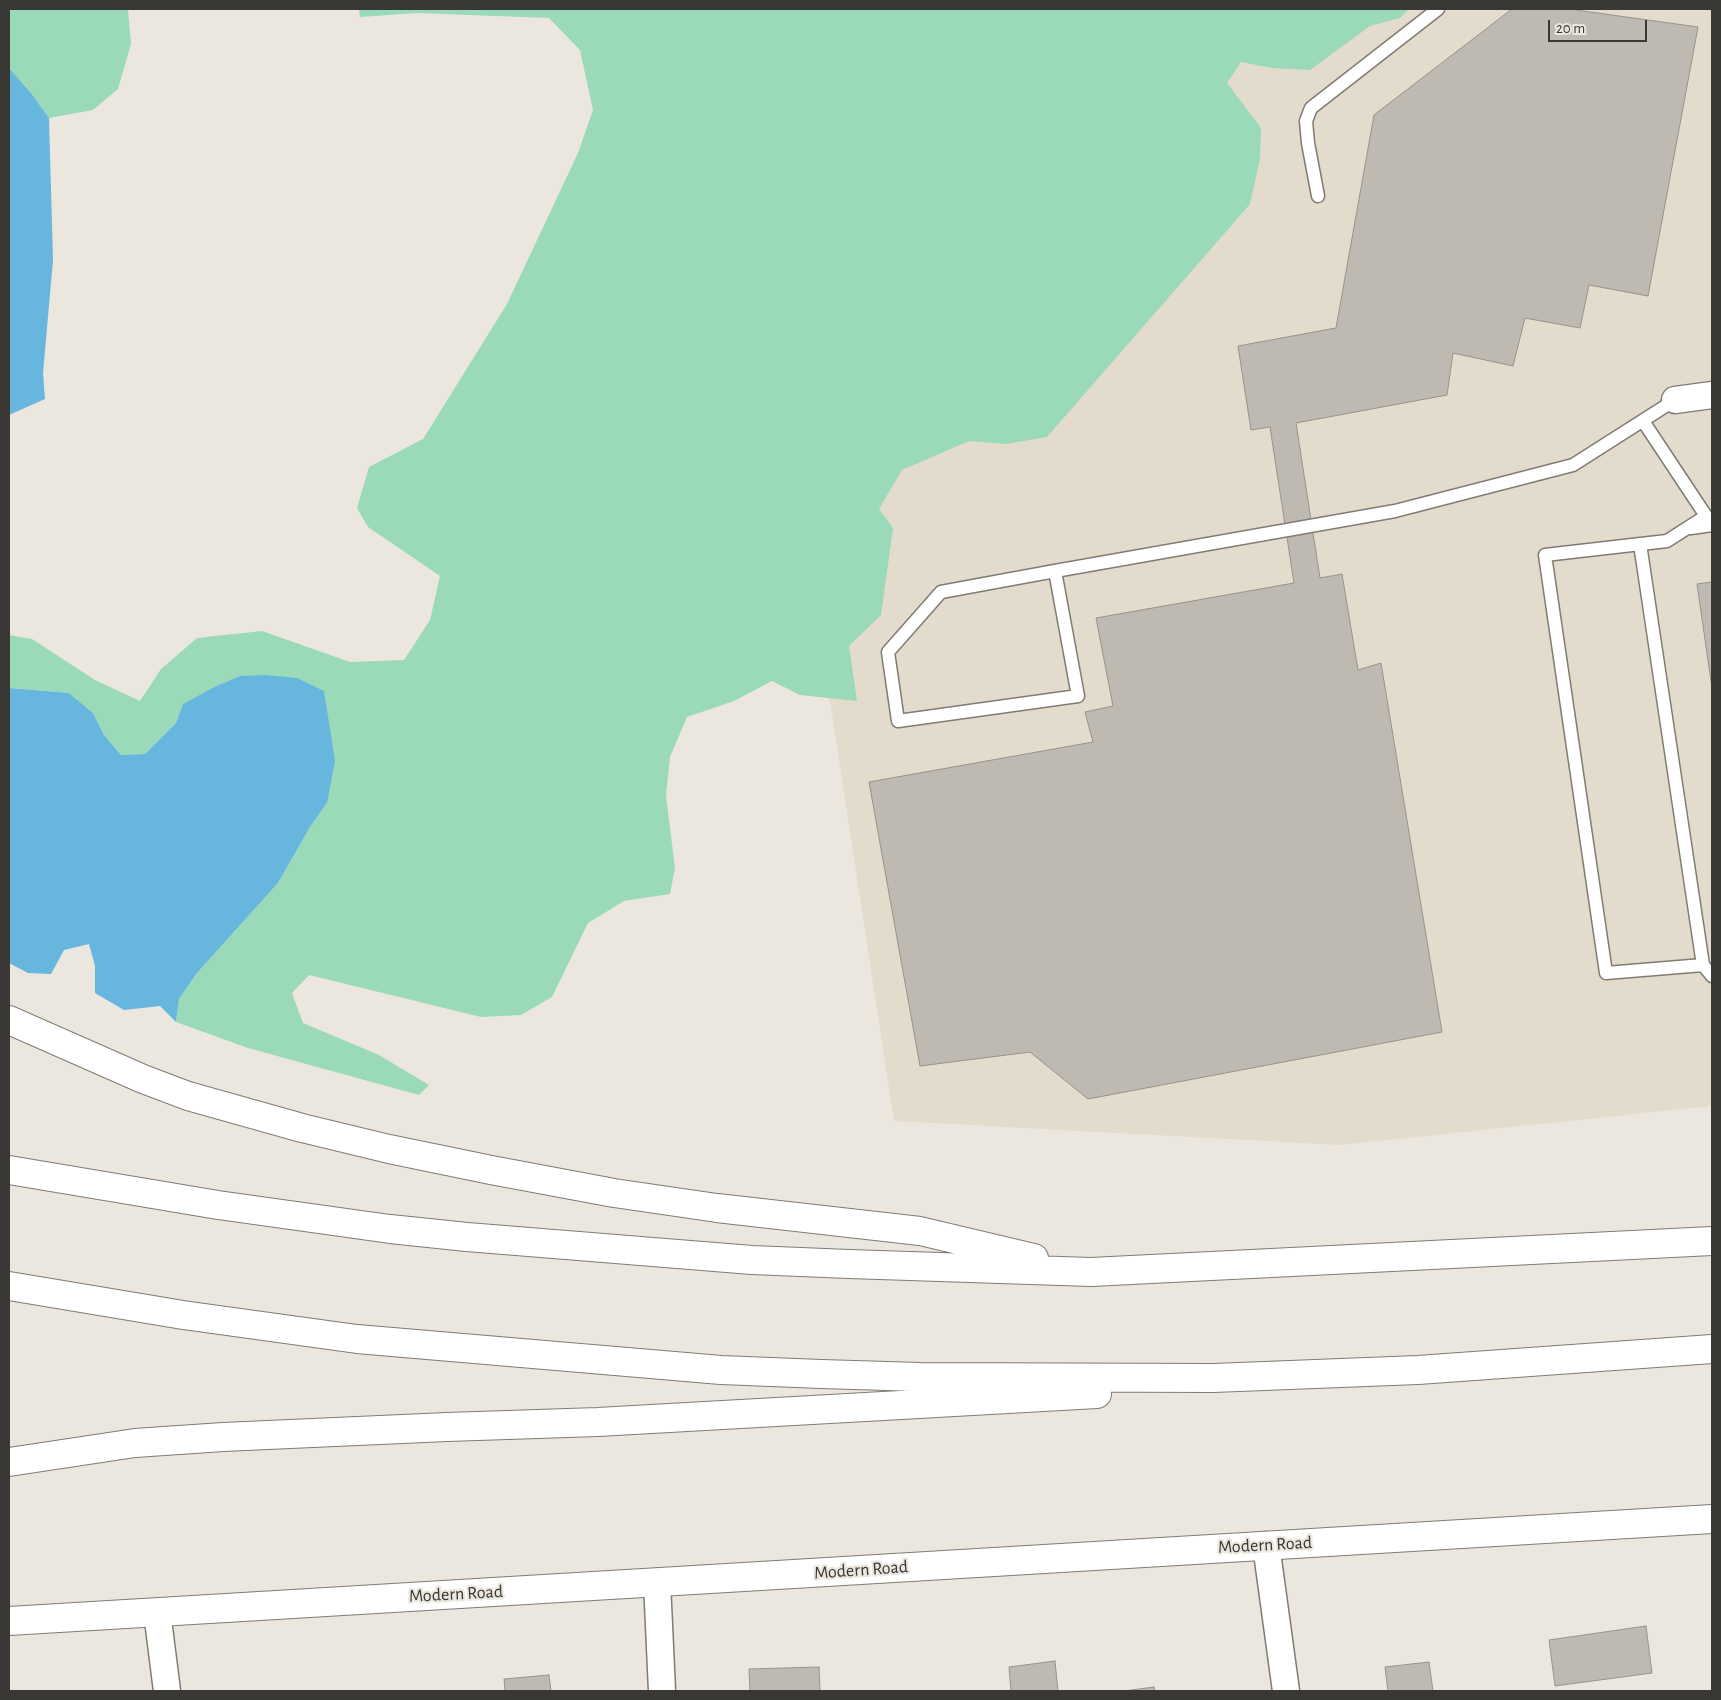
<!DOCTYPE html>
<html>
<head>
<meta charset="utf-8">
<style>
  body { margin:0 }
  #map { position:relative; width:1721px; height:1700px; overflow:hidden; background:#ece7de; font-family:"Alegreya Sans",sans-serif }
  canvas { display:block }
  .frame { position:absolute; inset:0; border:10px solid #3a3835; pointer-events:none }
  .scale { position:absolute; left:1548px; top:20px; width:99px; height:22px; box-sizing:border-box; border:2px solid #3a3835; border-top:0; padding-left:6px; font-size:15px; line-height:18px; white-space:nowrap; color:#3a3835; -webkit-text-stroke:4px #ece7de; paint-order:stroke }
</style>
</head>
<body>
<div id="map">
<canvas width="1721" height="1700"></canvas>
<div class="frame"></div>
<div class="scale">20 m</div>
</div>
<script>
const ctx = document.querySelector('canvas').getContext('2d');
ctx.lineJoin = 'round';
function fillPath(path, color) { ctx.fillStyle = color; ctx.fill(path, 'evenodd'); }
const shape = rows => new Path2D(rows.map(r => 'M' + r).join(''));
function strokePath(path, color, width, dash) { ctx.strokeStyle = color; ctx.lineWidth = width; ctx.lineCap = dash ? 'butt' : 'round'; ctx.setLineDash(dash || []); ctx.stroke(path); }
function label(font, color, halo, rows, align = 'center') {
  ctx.font = font + ' "Alegreya Sans",sans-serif'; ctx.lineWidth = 4.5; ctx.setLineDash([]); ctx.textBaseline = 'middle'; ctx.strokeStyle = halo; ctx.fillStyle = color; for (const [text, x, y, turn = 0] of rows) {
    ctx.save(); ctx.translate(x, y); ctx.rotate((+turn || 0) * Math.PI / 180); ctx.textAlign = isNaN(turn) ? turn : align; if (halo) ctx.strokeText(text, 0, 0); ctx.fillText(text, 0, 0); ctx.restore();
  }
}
fillPath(shape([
  [1255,9,1712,9,1712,1106,1340,1145,894,1121,806,543]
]), '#e3dbcb');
fillPath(shape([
  [9,9,128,9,131,44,118,89,93,110,49,118,31,93,9,68],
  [359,9,1409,9,1400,18,1370,26,1310,70,1272,68,1241,62,1227,83,1261,128,1260,159,1250,204,1047,437,1006,444,969,441,902,470,879,509,893,528,881,615,849,646,857,701,800,695,772,681,734,701,687,717,670,757,666,796,675,868,670,894,624,901,588,923,552,997,521,1015,481,1017,309,975,292,993,303,1023,379,1055,429,1085,419,1095,248,1048,176,1022,179,999,197,973,278,883,310,827,327,803,329,727,324,691,240,676,214,687,183,704,176,723,145,754,121,755,104,735,93,713,69,693,9,688,9,635,32,639,95,680,140,701,161,669,197,638,262,631,350,662,404,660,430,620,440,576,368,527,357,508,369,467,423,439,507,304,578,153,593,110,580,50,549,18,417,13,360,17]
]), '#9adab8');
fillPath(shape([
  [9,68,31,93,49,118,53,260,43,373,45,399,9,415],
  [265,675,297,678,324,691,335,761,327,803,310,827,278,883,197,973,179,999,176,1022,160,1006,124,1010,95,993,95,966,89,944,64,950,51,974,28,973,9,963,9,688,69,693,93,713,104,735,121,755,145,754,176,723,183,704,214,687,240,676]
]), '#66b6dd');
const building = shape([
  [1512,9,1569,9,1698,27,1648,296,1589,285,1580,328,1525,318,1513,366,1453,353,1447,395,1296,423,1320,578,1342,574,1358,670,1381,663,1442,1032,1088,1099,1030,1052,920,1066,869,782,1093,742,1085,712,1113,706,1096,618,1294,583,1270,427,1251,430,1238,346,1336,328,1374,115,1512,9],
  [1712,582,1712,688,1697,584,1712,582],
  [1646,1626,1652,1673,1555,1686,1549,1640,1646,1626],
  [1055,1661,1058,1691,1011,1691,1009,1667,1055,1661],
  [1429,1662,1433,1691,1388,1691,1385,1667,1429,1662],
  [819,1667,820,1691,750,1691,749,1669,819,1667],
  [549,1675,551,1691,505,1691,504,1679,549,1675],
  [1154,1687,1155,1691,1124,1691,1154,1687]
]);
fillPath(building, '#beb9b1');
strokePath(building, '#98938b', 1);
const service = shape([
  [1318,196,1308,143,1306,121,1311,108,1438,9],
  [1691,528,1712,525],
  [1640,544,1703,965,1606,973,1545,555,1667,541,1706,516,1643,421],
  [1055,571,1078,696,898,721,888,652,941,592,1055,571,1395,511,1573,465,1675,400],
  [1703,965,1712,976]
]);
const minor = shape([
  [1675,400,1712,395],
  [1266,1545,1286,1691],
  [657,1582,662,1691],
  [157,1612,167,1691]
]);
const tertiary = shape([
  [9,1621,1712,1519]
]);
const motorway = shape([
  [9,1020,143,1079,188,1096,302,1128,389,1149,491,1170,614,1193,717,1208,920,1231,1034,1258],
  [9,1170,218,1205,390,1229,467,1237,752,1260,849,1264,1091,1272,1712,1241],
  [9,1286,183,1315,357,1339,721,1370,821,1374,920,1377,1213,1378,1418,1370,1712,1349],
  [9,1462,135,1443,223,1437,447,1427,598,1422,1097,1394]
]);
strokePath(service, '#807b73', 15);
strokePath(minor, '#807b73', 29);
strokePath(tertiary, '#807b73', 30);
strokePath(motorway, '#807b73', 30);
strokePath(service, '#fff', 12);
strokePath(minor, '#fff', 26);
strokePath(tertiary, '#fff', 28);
strokePath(motorway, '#fff', 28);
label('18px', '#3a3835', '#ece7de', [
  ["Modern Road",1265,1545,-3],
  ["Modern Road",861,1570,-4],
  ["Modern Road",456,1594,-3]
]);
</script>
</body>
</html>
